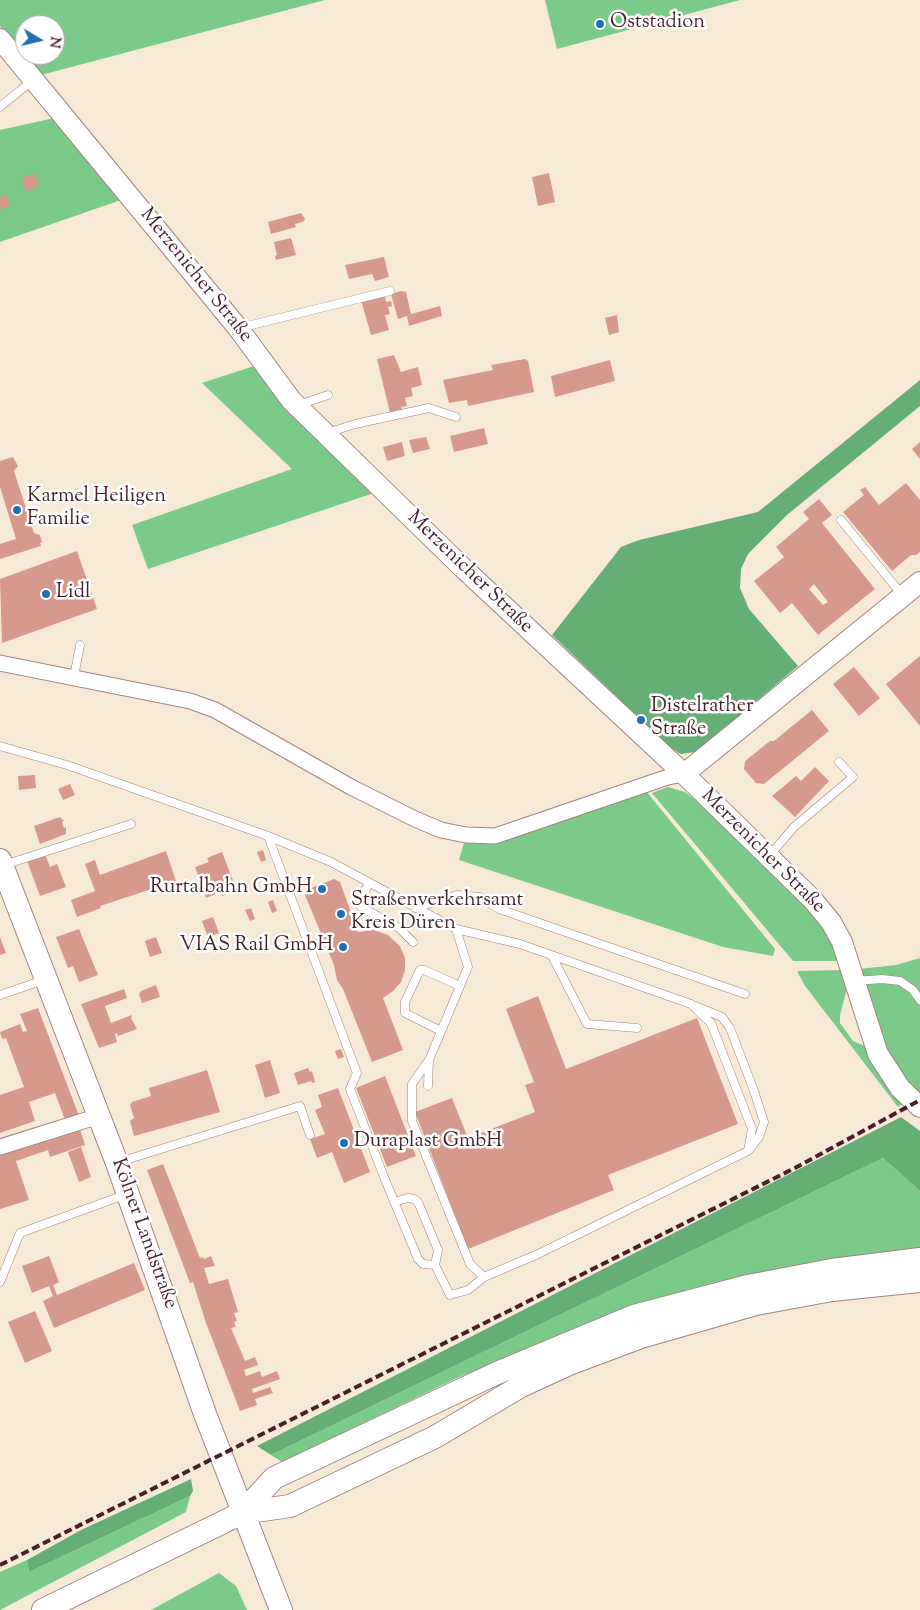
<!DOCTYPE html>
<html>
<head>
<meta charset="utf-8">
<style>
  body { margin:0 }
  #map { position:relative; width:920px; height:1610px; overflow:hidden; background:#f6ead6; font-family:"Sorts Mill Goudy",serif }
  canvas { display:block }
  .north { position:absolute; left:15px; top:15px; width:50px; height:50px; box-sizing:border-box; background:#fff; border:1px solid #b7a5aa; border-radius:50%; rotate:99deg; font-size:14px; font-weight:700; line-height:20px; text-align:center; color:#4a1f2b }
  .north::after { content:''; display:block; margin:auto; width:18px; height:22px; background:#1f6fb2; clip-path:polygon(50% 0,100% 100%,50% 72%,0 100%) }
</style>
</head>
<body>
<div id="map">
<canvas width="920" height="1610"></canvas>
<div class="north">N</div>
</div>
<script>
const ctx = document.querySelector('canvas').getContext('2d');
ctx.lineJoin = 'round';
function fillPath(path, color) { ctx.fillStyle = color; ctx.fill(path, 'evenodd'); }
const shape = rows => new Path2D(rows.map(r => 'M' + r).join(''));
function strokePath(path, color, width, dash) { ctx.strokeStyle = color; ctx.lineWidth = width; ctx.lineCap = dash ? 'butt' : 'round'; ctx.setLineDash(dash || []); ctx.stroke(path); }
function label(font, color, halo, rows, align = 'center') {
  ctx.font = font + ' "Sorts Mill Goudy",serif'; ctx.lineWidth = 5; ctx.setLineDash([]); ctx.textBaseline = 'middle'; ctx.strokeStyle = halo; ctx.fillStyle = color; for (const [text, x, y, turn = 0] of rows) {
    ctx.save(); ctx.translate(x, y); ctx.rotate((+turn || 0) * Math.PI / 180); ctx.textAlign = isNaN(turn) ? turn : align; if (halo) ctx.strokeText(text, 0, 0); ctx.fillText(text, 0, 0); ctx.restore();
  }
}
fillPath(shape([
  [0,0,325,0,41,75,0,26],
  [25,25,55,25,55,55,25,55],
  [545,0,740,0,557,49],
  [54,118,121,200,0,242,0,130],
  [254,366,374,493,148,569,132,525,292,469,202,383],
  [668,787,685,792,695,800,818,915,843,961,793,961,652,793],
  [646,791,775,949,773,956,723,947,459,860,464,843,492,843,540,829],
  [920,958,920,997,913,996,920,1005,920,1095,917,1096,885,1054,859,969,896,965],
  [846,970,849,981,840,1015,840,1023,853,1041,867,1047,904,1103,898,1107,805,986,797,971],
  [883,1158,920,1191,920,1250,520,1353,459,1377,282,1462,271,1455],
  [190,1496,186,1512,0,1610,0,1572,27,1560,29,1572],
  [219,1573,236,1586,247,1610,151,1610]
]), '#7cca8a');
fillPath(shape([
  [920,380,920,406,787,515,748,554,741,569,740,588,749,609,798,666,696,752,681,754,672,749,552,635,621,547,639,540,758,512],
  [901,1117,920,1131,920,1191,883,1158,271,1455,257,1446],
  [191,1479,193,1491,190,1496,29,1572,27,1560,81,1530]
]), '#65ae76');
fillPath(shape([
  [549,173,555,202,538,206,532,177],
  [35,174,39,186,26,192,21,178],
  [7,195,10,206,0,209,0,197],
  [301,213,305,219,303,222,295,224,296,227,271,234,268,222],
  [291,238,296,255,276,260,275,256,277,255,274,242],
  [384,257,389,277,375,281,372,274,349,279,345,265],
  [401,291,406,292,411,314,440,306,442,316,409,326,407,316,398,319,391,294],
  [384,293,386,302,391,301,392,306,388,307,390,314,385,315,389,330,371,335,361,300],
  [617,315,619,332,609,335,605,318],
  [394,355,401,372,418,367,422,385,411,388,413,396,405,398,407,406,401,407,402,410,390,413,377,359],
  [525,359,528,361,534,392,468,406,467,400,449,403,443,380,493,370,491,365],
  [610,360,615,381,555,397,551,376],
  [484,428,488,444,454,452,450,436],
  [426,437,430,449,413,453,409,440],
  [402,442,405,456,387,461,383,447],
  [920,442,920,459,912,449],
  [13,457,18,466,14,471,34,533,40,535,42,542,40,543,41,546,0,559,0,544,16,539,0,487,0,461],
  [906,483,920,500,920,552,916,555,911,555,892,571,843,512,864,495,860,490,865,487,879,505],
  [819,499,832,515,822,523,875,589,818,635,792,603,780,613,754,581,784,557,776,547,809,519,803,512],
  [814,584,828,602,823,605,809,589],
  [77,551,97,609,2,643,0,579],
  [920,656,920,726,886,684],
  [854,667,880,698,859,716,833,684],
  [812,710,829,731,764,784,756,783,744,769,745,761,770,741,774,741],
  [815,767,829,781,795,817,772,796,796,776,801,781],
  [35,775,36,788,19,790,18,776],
  [70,784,75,795,63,800,58,789],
  [60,817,64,821,62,822,64,828,66,827,66,834,40,844,34,826],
  [263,850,266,860,261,862,257,852],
  [166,851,176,881,100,906,101,908,77,917,71,900,95,891,85,864,95,860,100,875],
  [222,852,237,891,222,896,220,892,206,898,195,867,209,862,207,858],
  [45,854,50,867,57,864,66,887,40,896,27,861],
  [334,879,340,882,358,932,373,930,388,935,400,946,405,958,405,970,401,982,393,991,383,998,403,1050,372,1062,343,989,337,980,334,965,305,895,308,889],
  [273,900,277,911,272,913,268,902],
  [251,908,255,919,250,921,245,910],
  [213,917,219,933,208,937,202,921],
  [79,929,98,975,79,982,73,966,68,968,56,937],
  [0,937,6,953,0,955],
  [156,937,162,953,150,957,145,941],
  [156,985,160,997,142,1003,139,994,141,991],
  [124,989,127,998,105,1006,111,1023,132,1015,131,1018,137,1029,118,1036,117,1033,115,1034,117,1042,99,1048,81,1004],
  [538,996,566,1069,697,1018,738,1124,608,1175,614,1190,468,1249,415,1112,452,1098,468,1138,535,1112,525,1085,534,1082,506,1009],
  [38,1008,79,1116,65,1120,55,1093,29,1102,35,1121,0,1133,0,1095,24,1087,6,1038,2,1039,0,1032,20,1024,23,1032,27,1031,20,1014],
  [341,1049,344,1057,338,1059,335,1051],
  [270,1060,280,1093,265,1098,255,1065],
  [308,1068,310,1072,312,1071,315,1082,312,1083,311,1081,298,1085,294,1073],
  [207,1070,220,1112,134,1136,130,1121,134,1118,130,1105,132,1102,151,1096,149,1088],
  [385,1076,416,1156,387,1167,356,1088],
  [338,1088,370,1172,344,1183,332,1152,317,1158,310,1139,325,1134,315,1110,322,1107,318,1095],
  [79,1126,85,1145,50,1157,48,1150,16,1161,29,1200,0,1209,0,1152],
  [81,1147,91,1177,79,1182,68,1152],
  [163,1164,200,1258,203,1257,204,1259,211,1256,215,1266,204,1268,209,1284,228,1279,238,1312,234,1313,237,1321,234,1322,236,1327,231,1328,245,1361,255,1357,258,1365,244,1370,246,1376,260,1371,262,1377,277,1371,280,1379,252,1389,253,1393,270,1387,273,1393,255,1399,257,1405,240,1411,206,1323,193,1282,190,1283,147,1170],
  [49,1256,59,1282,53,1285,57,1295,134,1263,145,1290,54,1328,43,1301,53,1296,49,1286,32,1293,22,1266],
  [35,1311,52,1351,25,1363,8,1322]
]), '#d6998d');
const lane = shape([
  [0,107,33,80],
  [239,328,390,291],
  [298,405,328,395],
  [327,433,355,424,429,408,456,417],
  [841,520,903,596],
  [74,677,80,645],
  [0,746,67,765,268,836,331,862,456,929,468,967,429,1060,428,1086],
  [268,836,357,1073,350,1089,384,1177,418,1259,423,1264,435,1265],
  [770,855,794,827,853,777,839,762],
  [4,865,131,824],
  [369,883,360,901,361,907,399,928,413,942],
  [415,908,457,895,480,897,499,909,745,994],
  [552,956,587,1024,637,1028],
  [855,981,882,979,900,981,913,990,920,1000],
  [0,995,44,980],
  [695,1006,722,1017,730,1028,754,1091,764,1122,759,1137,749,1150],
  [441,1031,405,1013,405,1002,420,970,424,970,460,986],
  [429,1060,412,1084,412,1121,470,1264,484,1277,538,1254,748,1151,752,1129,711,1023,691,1004,520,944,456,929],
  [119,1162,300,1106,310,1135],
  [394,1202,408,1198,414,1199,418,1202,438,1250,435,1265],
  [435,1265,450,1295,468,1290,484,1277],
  [0,1282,20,1233,127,1194]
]);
const street = shape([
  [0,663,190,701,215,710,351,787,415,819,441,830,466,835,495,836,668,777,684,774],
  [0,1147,99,1116]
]);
const secondary = shape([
  [0,39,238,328,291,400,463,568,684,774,812,899,831,922,842,942,878,1054,900,1088,920,1107],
  [684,774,920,582]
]);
const primary = shape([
  [0,860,117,1163,205,1414,281,1610],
  [242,1513,274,1478,497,1373,634,1316,748,1286,832,1270,920,1259],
  [43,1610,242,1513,290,1506,435,1437,521,1386,569,1364,641,1337,756,1304,832,1290,920,1281]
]);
strokePath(lane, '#a08480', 9);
strokePath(street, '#a08480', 17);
strokePath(secondary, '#a08480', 22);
strokePath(primary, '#a08480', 24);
strokePath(lane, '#fff', 8);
strokePath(street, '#fff', 15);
strokePath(secondary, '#fff', 20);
strokePath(primary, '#fff', 22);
strokePath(shape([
  [0,1565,795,1168,920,1100]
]), '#4a1f2b', 4, [8, 4]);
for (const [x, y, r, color] of [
  [600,24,5,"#1f6fb2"],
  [17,510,5,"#1f6fb2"],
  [46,594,5,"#1f6fb2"],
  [641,720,5,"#1f6fb2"],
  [322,889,5,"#1f6fb2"],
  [341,914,5,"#1f6fb2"],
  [343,947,5,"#1f6fb2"],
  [344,1143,5,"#1f6fb2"]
]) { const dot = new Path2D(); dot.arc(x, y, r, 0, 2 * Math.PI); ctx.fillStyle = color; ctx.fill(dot); strokePath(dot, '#fff', 2); }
label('20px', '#4a1f2b', '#fff', [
  ["Oststadion",610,24],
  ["Karmel Heiligen",27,498],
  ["Familie",27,521],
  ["Lidl",56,594],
  ["Distelrather",651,708],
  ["Straße",651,731],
  ["Rurtalbahn GmbH",312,889,"right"],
  ["Straßenverkehrsamt",351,902],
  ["Kreis Düren",351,925],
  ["VIAS Rail GmbH",333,947,"right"],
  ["Duraplast GmbH",354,1143]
], 'left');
label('20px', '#4a1f2b', '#fff', [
  ["Merzenicher Straße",195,276,51],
  ["Merzenicher Straße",469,573,44],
  ["Merzenicher Straße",762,852,45],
  ["Kölner Landstraße",143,1234,70]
]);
</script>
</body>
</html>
